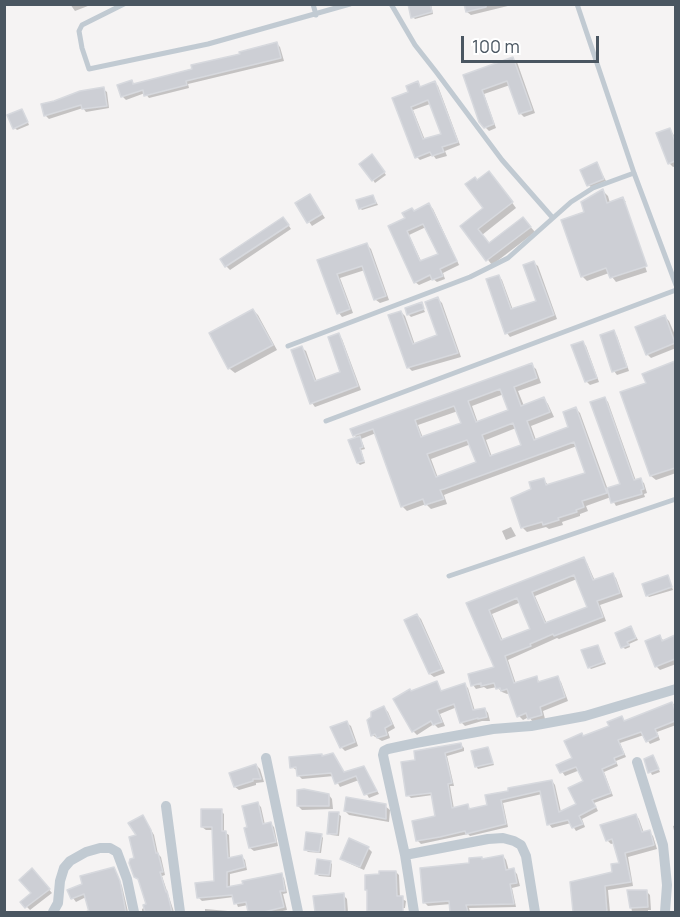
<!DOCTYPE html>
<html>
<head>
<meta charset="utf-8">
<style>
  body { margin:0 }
  #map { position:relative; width:680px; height:917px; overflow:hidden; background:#f5f3f3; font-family:Manrope,sans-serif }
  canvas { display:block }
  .frame { position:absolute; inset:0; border:6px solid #4a5661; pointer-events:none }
  .scale { position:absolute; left:461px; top:36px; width:138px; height:27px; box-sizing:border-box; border:3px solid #4a5661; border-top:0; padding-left:8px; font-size:18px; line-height:21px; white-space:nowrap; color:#4a5661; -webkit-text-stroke:4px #fff; paint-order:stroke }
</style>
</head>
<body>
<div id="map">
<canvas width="680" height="917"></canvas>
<div class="frame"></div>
<div class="scale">100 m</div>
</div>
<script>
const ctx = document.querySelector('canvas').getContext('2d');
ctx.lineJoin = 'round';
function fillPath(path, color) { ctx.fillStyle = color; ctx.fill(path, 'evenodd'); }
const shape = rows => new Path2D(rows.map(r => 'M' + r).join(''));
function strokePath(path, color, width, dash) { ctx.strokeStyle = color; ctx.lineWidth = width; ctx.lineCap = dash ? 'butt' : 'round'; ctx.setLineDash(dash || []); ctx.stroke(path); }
fillPath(shape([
  [70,4,93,4,75,11],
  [413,4,431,4,433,14,415,19,413,17],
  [465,4,516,4,471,15,467,12],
  [277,44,280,47,284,61,188,84,189,88,149,98,145,93,126,100,122,96,132,81,135,85],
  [513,59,517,62,535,113,524,117,520,113,510,85,484,94,496,128,489,131,485,127,465,76],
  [418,83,422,88,435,83,438,86,460,145,445,151,447,156,436,159,433,155,420,160,417,157,394,99,410,93],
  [430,104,443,135,425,140,413,110],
  [103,89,107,92,109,108,86,112,83,108,49,119,46,116,42,105],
  [24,113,29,125,17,130,15,128],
  [670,130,676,138,676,166,673,167,669,163],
  [374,159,386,175,375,183,362,164],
  [597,164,606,181,591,187,588,185],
  [494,178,516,208,482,235,489,244,528,224,535,232,492,265,462,226,486,208,478,182],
  [603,191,608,196,610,203,623,199,626,202,623,202,647,272,616,282,609,273,587,281,582,276,586,213],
  [310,196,325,218,312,226,297,204],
  [373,196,378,205,362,210,360,208],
  [429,205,433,209,459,265,443,273,445,279,437,282,433,279,419,285,415,282,390,227],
  [426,227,440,255,422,263,409,235],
  [287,223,291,229,230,270,226,266],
  [367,245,371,249,389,300,380,303,376,300,365,270,340,278,353,313,342,317,339,313,319,261],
  [534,263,538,266,557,319,510,337,507,333,499,276,502,280,513,310,538,302],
  [438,299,442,303,461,357,412,371,408,367,401,312,405,316,415,345,439,336],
  [421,304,425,312,411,317,409,315,407,309],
  [253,310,258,315,277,350,235,373,230,369,211,333],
  [665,317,669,321,676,337,676,348,651,358,647,354],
  [613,332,617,336,629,371,617,375,614,371],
  [338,335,342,339,361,390,315,407,312,403,302,348,306,351,317,382,342,373],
  [582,342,586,346,599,382,590,385,586,381],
  [676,363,676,473,656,480,651,476,622,393,648,384,644,375],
  [531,365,536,369,541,383,518,391,524,406,544,399,548,404,554,417,531,426,536,440,570,428,576,409,580,413,608,490,622,485,604,398,608,402,636,481,640,480,644,483,647,493,644,494,645,497,616,506,611,497,586,506,588,511,580,514,580,516,562,522,563,525,549,529,546,527,527,532,522,527,533,490,543,479,549,486,587,474,577,446,449,493,444,495,447,504,431,509,426,504,407,511,402,506,376,433,361,439,365,449,361,450,365,463,360,465,358,463,357,438,354,435],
  [504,394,510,411,478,423,472,406],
  [458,411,463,424,423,438,418,425],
  [516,428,523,446,492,457,486,440],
  [471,444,478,463,438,478,431,459],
  [511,527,516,536,506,540,502,531],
  [583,559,587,563,595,581,613,575,616,578,623,597,600,605,606,621,559,639,557,638,508,660,516,684,536,678,540,682,557,678,561,682,568,701,543,711,545,719,533,722,529,717,523,720,519,716,510,693,507,694,502,692,497,687,487,689,484,687,476,689,473,685,496,668,468,604],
  [577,579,589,608,547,624,535,596],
  [521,602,532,630,503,641,492,614],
  [668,577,673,590,649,597,647,595],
  [417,615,421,619,445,673,434,677,430,674,406,620],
  [631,628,638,640,629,644,630,647,625,649,623,647],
  [676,636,676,664,660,670,656,666,660,637,664,641],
  [598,646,606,664,591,669,589,667],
  [436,683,442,692,465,685,468,688,475,711,485,709,488,713,490,721,482,721,465,726,461,722,457,707,440,714,445,726,438,728,434,724,417,735,413,731,412,693],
  [676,703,676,725,657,732,660,740,650,744,644,735,620,743,626,757,616,761,618,766,604,772,613,796,594,803,598,811,582,819,585,827,576,831,571,823,552,828,549,824,542,794,503,803,508,827,470,836,468,834,421,844,417,840,437,818,433,795,411,798,408,795,416,761,460,744,464,748,464,751,447,756,454,786,450,786,454,809,467,806,471,809,489,806,487,796,552,781,555,785,561,812,578,805,585,781,580,770,565,776,558,766,574,759,584,738,611,727,622,718,626,722],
  [384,708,388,712,395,728,388,732,390,738,382,741,372,735],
  [347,723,351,726,358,746,345,751,341,747],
  [487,749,494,765,478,769,476,766],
  [333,755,345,774,364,768,379,794,369,798,359,780,340,787,334,776,302,779,298,775,298,771,292,767],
  [653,757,660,772,652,775,645,760],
  [256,765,260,769,264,782,256,783,256,785,239,790,235,787],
  [329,795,332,799,333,809,302,810,298,806],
  [258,804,261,807,265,825,271,824,274,827,278,846,254,851,250,848,246,829],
  [385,806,390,810,389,822,349,815,345,811],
  [221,811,224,814,224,832,229,835,230,859,241,856,245,860,247,870,230,874,230,888,281,875,284,878,287,893,283,894,287,910,278,912,250,912,248,905,238,907,234,897,202,901,199,898,215,882,214,830,206,830,202,827],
  [338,814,341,816,339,836,331,835,329,833],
  [636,815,639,819,644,833,649,832,653,836,657,849,628,857,633,886,608,890,610,912,575,912,571,883,614,873,621,864,615,843,611,844,608,841,602,826],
  [143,817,154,835,158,854,161,857,165,875,162,876,174,912,142,912,142,909,148,905,136,860],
  [676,825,676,840,673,826],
  [321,835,323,838,321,853,308,852,305,849],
  [368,848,372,852,364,870,346,862,342,858],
  [503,856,506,860,509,871,513,870,517,874,520,886,512,888,516,907,469,908,470,912,452,912,451,904,428,906,425,903,483,860],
  [330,862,332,864,331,877,319,876,317,874],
  [114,868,122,886,128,912,82,912,90,910,86,897,76,902,73,898],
  [32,870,52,893,30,910,22,902,33,893],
  [396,872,399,875,400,898,406,901,405,908,384,910,384,912,370,912,367,890],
  [629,892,647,892,650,895,651,910,648,910,648,912,632,912],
  [343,895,347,899,348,912,316,912,315,897],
  [205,909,228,911,230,912,205,912]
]), '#0003');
const building = shape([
  [408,4,430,4,432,12,411,18,408,4],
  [464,4,486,4,486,7,466,12,464,4],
  [277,42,281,58,186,81,187,85,144,96,143,90,121,97,117,85,132,80,133,84,192,69,191,65,240,54,239,52,277,42],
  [513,57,532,110,519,114,507,81,482,90,494,124,484,128,479,122,463,75,513,57],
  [418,81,420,87,435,81,458,142,442,147,444,152,432,156,430,152,415,158,392,98,408,92,406,86,418,81],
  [428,100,441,134,423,139,411,107,428,100],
  [104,87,107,106,82,109,81,105,44,116,41,104,54,101,80,91,104,87],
  [22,109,28,122,13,129,7,115,22,109],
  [670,128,675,141,675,161,668,164,656,133,670,128],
  [372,154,385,172,372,181,359,164,372,154],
  [597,162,604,179,587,186,580,170,597,162],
  [489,171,513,202,478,229,489,243,523,217,531,227,486,261,460,226,483,208,465,184,475,177,477,180,489,171],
  [603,189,607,203,623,197,647,266,610,278,606,268,581,277,561,220,584,212,581,202,603,189],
  [310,194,322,214,307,223,295,203,310,194],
  [373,195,376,203,359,209,356,200,373,195],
  [429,203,457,261,440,269,443,276,432,280,430,275,414,283,388,226,405,218,402,213,412,208,414,211,429,203],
  [423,224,438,254,420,261,407,231,423,224],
  [283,217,289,225,225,267,220,259,283,217],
  [367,243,386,296,374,300,362,266,337,274,350,309,337,314,317,260,367,243],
  [534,261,554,315,505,334,486,279,499,275,511,309,536,301,523,265,534,261],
  [438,297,458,353,407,368,388,315,401,311,413,344,437,335,425,302,438,297],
  [422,302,424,309,407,315,405,308,422,302],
  [253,309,273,345,228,369,209,333,253,309],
  [665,315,675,343,646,355,635,327,665,315],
  [614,330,627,367,612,372,600,335,614,330],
  [339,333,358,386,310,404,291,350,302,346,315,381,340,372,328,337,339,333],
  [583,341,597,378,585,382,571,345,583,341],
  [675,361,675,468,650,476,620,392,646,383,642,374,675,361],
  [532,363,537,378,514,387,521,406,544,397,550,412,527,421,534,440,568,427,563,412,576,407,607,493,582,501,584,507,576,510,577,512,558,518,559,520,543,525,542,522,521,528,511,498,531,489,529,482,544,478,546,485,585,473,574,442,444,489,440,490,444,499,425,505,423,499,401,507,373,429,353,436,350,429,532,363],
  [500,389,508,410,476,422,468,401,500,389],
  [454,406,461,423,421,437,415,420,454,406],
  [513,423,521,445,490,456,482,435,513,423],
  [467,440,476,462,436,477,427,454,467,440],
  [605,397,634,480,641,478,644,489,641,490,642,494,611,503,607,488,620,484,590,402,605,397],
  [360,436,363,447,360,448,364,461,357,463,348,440,360,436],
  [584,557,593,580,613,573,620,593,597,601,603,617,554,636,553,634,530,644,531,646,505,656,514,683,537,676,538,682,558,676,565,697,540,707,542,715,528,719,526,713,517,717,507,689,501,691,500,688,496,689,494,683,481,686,481,683,471,686,468,674,494,667,466,603,584,557],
  [574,575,587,607,545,623,532,592,574,575],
  [517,598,530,629,501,640,489,610,517,598],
  [668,575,672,587,646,596,642,584,668,575],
  [417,614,442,669,429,674,404,620,417,614],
  [631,626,636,638,627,642,629,645,621,648,615,633,631,626],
  [660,635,662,641,675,635,675,659,655,667,645,641,660,635],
  [598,645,604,662,588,668,581,650,598,645],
  [437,681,441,691,465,683,473,710,485,708,487,717,478,719,478,718,460,723,454,704,437,710,442,722,433,725,431,721,412,732,393,699,410,689,411,691,437,681],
  [672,702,675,710,675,721,655,729,658,736,646,742,641,732,618,740,624,754,614,758,616,763,602,769,611,793,592,800,596,807,579,816,583,824,572,828,568,820,547,825,540,791,501,800,506,824,466,834,465,831,440,837,416,841,412,821,435,816,431,793,406,796,401,762,415,760,414,751,461,743,462,748,445,753,452,783,448,784,452,808,468,804,469,809,487,805,485,795,508,791,508,788,552,780,559,812,576,804,568,788,583,781,576,767,560,773,556,765,572,758,564,741,582,733,583,736,609,726,607,722,622,716,624,721,672,702],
  [384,706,392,724,385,728,387,735,377,738,375,734,371,736,367,720,371,717,371,712,384,706],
  [347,721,355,742,340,748,330,727,347,721],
  [488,747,493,763,475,767,471,751,488,747],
  [333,753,344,772,364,766,377,791,364,795,356,776,335,784,331,773,297,776,296,767,290,768,289,757,322,754,322,756,333,753],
  [653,755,659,769,648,773,644,759,653,755],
  [256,764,261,779,253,779,253,781,234,787,229,773,256,764],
  [304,789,329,794,329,806,297,806,297,790,304,789],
  [346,797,386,804,386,819,344,811,346,797],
  [258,802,263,824,271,822,276,842,249,848,244,828,247,827,242,806,258,802],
  [201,809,222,809,222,831,226,831,228,858,242,855,245,867,227,872,227,887,243,884,242,881,282,873,285,891,280,891,284,907,264,912,248,912,246,902,234,904,232,895,197,898,195,883,214,881,212,827,201,827,201,809],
  [329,812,339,812,337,834,327,834,329,812],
  [636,814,642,832,650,830,654,845,625,853,631,882,605,886,607,912,573,912,570,882,612,872,611,864,619,863,612,839,606,841,600,825,636,814],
  [143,815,151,830,156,853,158,853,163,872,160,872,166,892,167,891,172,912,145,912,143,905,146,904,138,879,134,877,129,863,130,859,134,858,129,837,136,835,128,823,143,815],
  [306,832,322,834,319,852,304,850,306,832],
  [349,838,369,847,360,867,340,859,349,838],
  [503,855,506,870,514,868,517,883,510,884,514,904,466,905,468,912,450,912,449,901,423,903,420,868,469,863,469,858,482,857,482,859,503,855],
  [317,859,331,861,329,875,315,874,317,859],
  [114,867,120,881,126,912,89,912,84,894,71,899,67,890,82,884,80,876,114,867],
  [32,868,50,889,25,908,20,902,31,893,19,880,32,868],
  [379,871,396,871,397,896,403,896,403,912,367,911,367,890,365,890,365,875,379,874,379,871],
  [627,890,647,890,648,907,630,908,627,890],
  [344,893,345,912,315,912,313,896,344,893]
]);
fillPath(building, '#cdcfd5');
strokePath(building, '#d7d9de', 1.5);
strokePath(shape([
  [124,4,82,25,79,31,82,48,89,69,208,44,350,4],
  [313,4,316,15],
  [391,4,415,45,437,73,502,160,552,217],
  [577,4,634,173,676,285],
  [288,346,470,277,508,258,571,202,593,188,634,173],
  [326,421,676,290],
  [449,576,676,499]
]), '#c1cad2', 5);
strokePath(shape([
  [266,758,298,912],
  [637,762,663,845,667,885,665,912],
  [166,806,180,912],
  [405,855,488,839,503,838,514,841,521,845,526,856,535,912],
  [53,912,58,903,60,881,64,868,70,861,86,852,100,848,110,848,117,852,127,879,134,912],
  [414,912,405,855,383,755,384,751,388,749,416,743,493,729,531,726,585,716,676,689]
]), '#c1cad2', 10);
</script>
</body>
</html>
